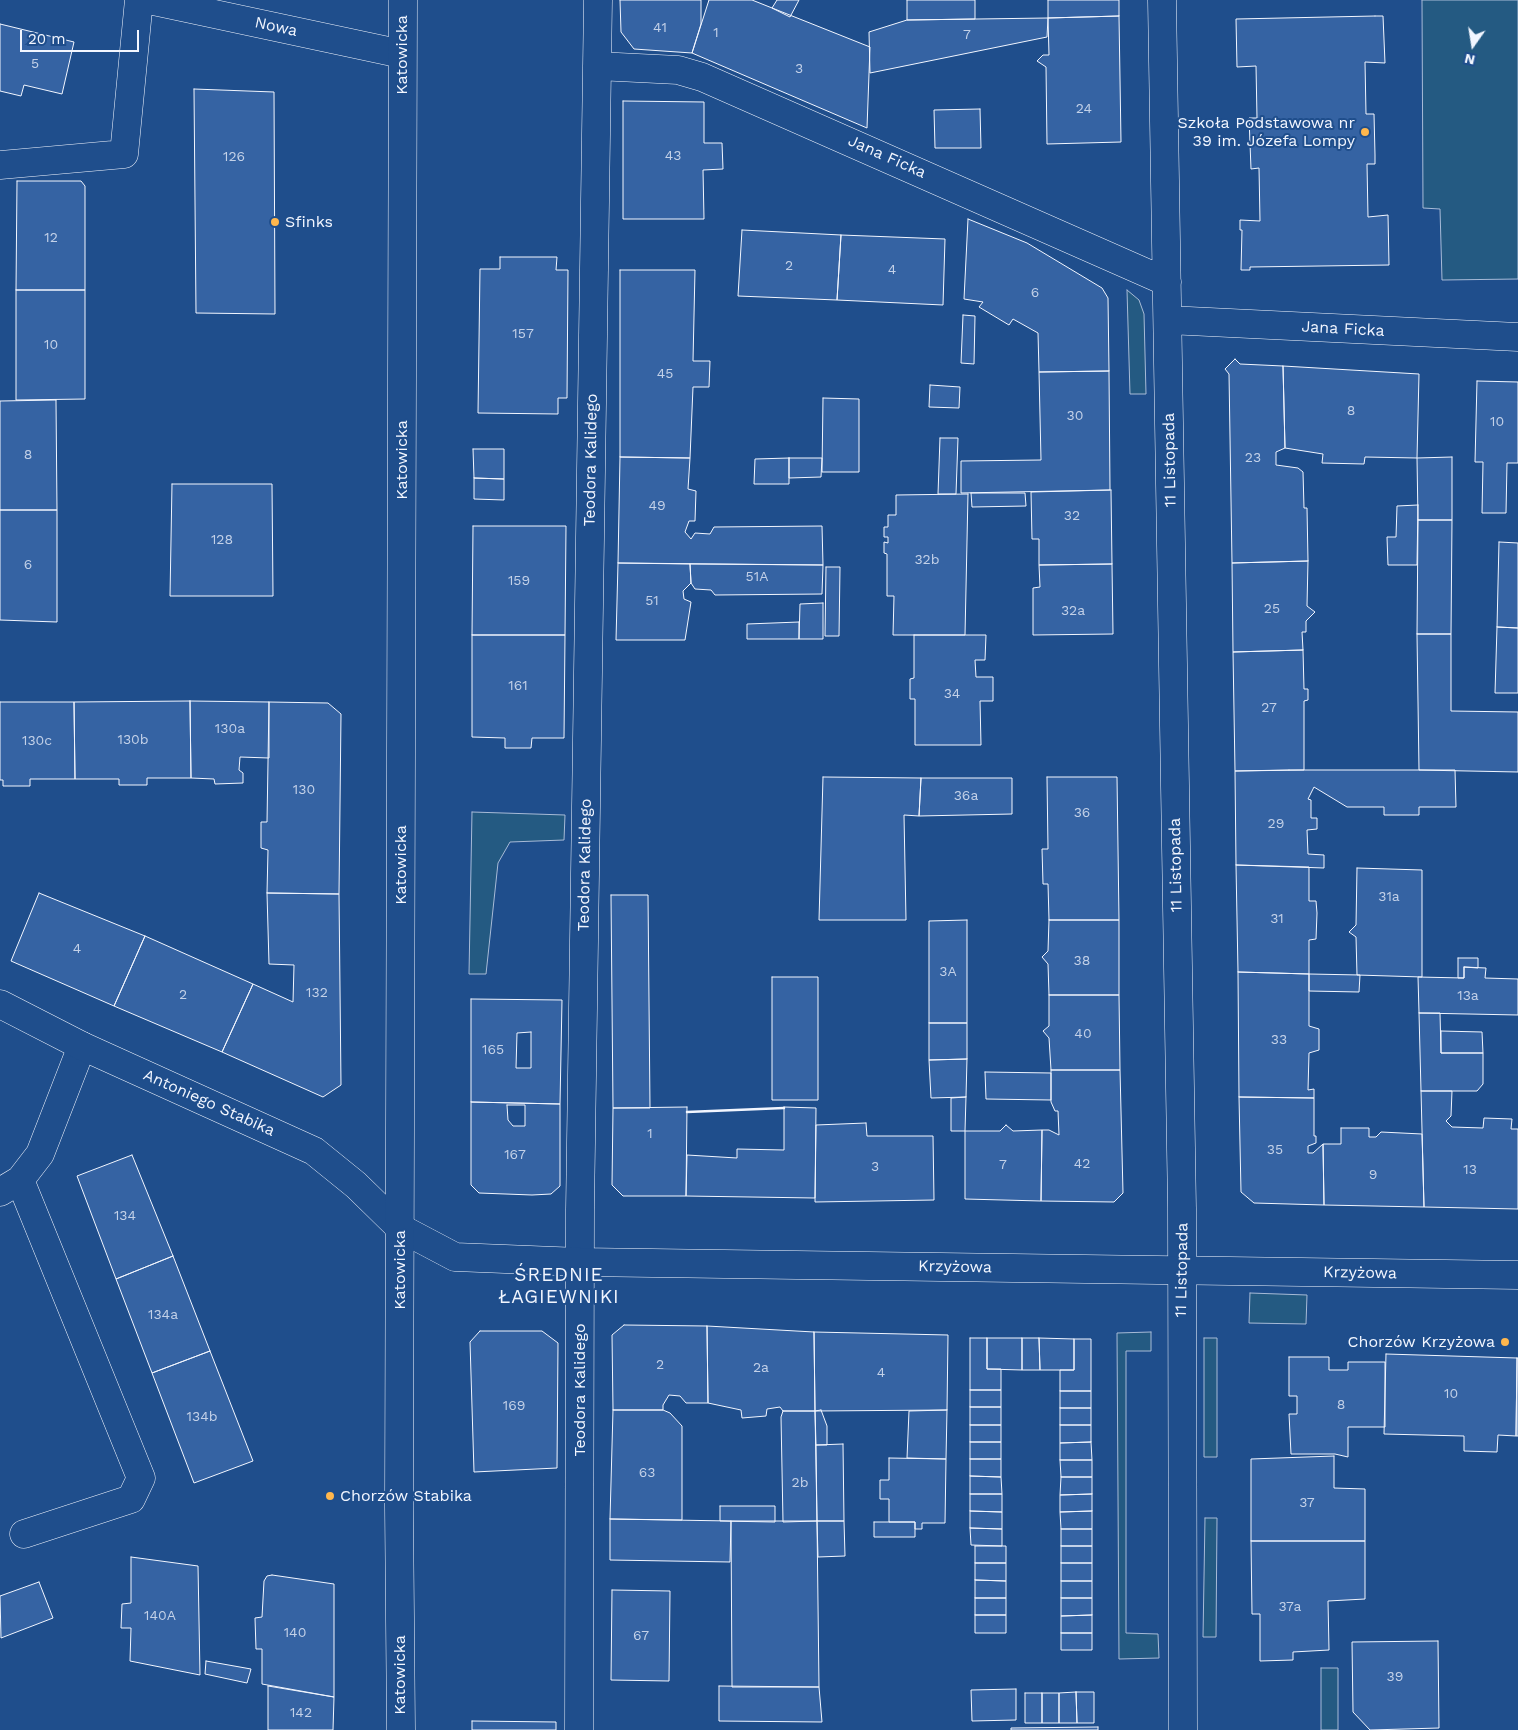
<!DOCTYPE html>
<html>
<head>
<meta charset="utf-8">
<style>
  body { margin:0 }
  #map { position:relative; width:1518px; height:1730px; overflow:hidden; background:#1f4e8c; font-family:"Work Sans",sans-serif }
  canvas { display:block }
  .north { position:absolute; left:1448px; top:20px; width:50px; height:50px; -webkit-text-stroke:4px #1f4e8c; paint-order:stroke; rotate:193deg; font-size:14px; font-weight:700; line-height:20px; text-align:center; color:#f2f6ff }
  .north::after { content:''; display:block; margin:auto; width:18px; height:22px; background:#f2f6ff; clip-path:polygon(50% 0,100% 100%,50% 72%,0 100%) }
  .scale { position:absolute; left:20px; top:30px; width:119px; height:22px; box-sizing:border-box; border:2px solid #f2f6ff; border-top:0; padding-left:6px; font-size:15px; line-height:18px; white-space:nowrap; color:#f2f6ff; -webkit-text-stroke:4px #1f4e8c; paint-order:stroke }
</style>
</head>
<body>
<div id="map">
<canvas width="1518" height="1730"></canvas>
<div class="north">N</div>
<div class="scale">20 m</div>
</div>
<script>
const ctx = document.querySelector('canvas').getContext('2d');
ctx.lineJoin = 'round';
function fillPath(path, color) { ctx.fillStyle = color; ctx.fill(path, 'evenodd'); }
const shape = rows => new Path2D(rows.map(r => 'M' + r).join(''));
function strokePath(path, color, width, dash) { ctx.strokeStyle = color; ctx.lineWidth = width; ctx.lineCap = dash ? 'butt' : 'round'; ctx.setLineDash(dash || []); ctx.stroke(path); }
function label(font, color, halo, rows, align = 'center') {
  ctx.font = font + ' "Work Sans",sans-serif'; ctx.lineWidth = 4; ctx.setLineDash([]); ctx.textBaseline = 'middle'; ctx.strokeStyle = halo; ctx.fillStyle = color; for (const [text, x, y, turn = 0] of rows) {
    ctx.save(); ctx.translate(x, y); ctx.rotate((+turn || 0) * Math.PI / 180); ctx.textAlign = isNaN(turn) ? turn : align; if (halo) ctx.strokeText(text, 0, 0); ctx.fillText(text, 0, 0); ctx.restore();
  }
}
const green = shape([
  [1422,0,1518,0,1518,279,1442,280,1440,209,1423,208,1422,0],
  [1127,290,1139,300,1144,314,1146,394,1130,394,1127,290],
  [472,812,565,815,564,840,510,842,498,863,486,974,469,974,472,812],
  [1250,1293,1307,1295,1306,1324,1249,1323,1250,1293],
  [1151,1332,1151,1351,1126,1351,1126,1633,1158,1634,1159,1658,1119,1659,1117,1333,1151,1332],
  [1204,1338,1217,1338,1217,1457,1204,1457,1204,1338],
  [1205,1518,1217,1518,1216,1637,1203,1637,1205,1518],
  [1321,1668,1338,1668,1338,1730,1321,1730,1321,1668]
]);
fillPath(green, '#245a82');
strokePath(green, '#a8bbd7', 1);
const building = shape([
  [620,0,701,0,701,24,692,53,634,49,621,32,620,0],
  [709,0,752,0,870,47,867,128,692,53,709,0],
  [777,0,799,0,790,17,772,8,777,0],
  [907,0,975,0,975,19,907,20,907,0],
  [1048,0,1119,0,1119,16,1048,18,1048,0],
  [1119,16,1121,142,1047,144,1046,67,1037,61,1043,55,1049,55,1048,18,1119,16],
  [1375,16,1383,16,1385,63,1365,62,1366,114,1374,114,1375,155,1375,164,1367,164,1368,217,1388,215,1389,265,1250,267,1250,270,1241,270,1242,230,1240,230,1240,220,1260,221,1259,168,1251,169,1249,118,1257,118,1256,66,1237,67,1236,19,1375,16],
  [1048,18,1047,37,870,73,869,32,907,20,1048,18],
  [0,24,74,42,62,94,24,85,21,96,0,91,0,24],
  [194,89,274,92,275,314,196,313,194,89],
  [623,101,704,102,704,143,722,143,723,169,703,170,704,219,623,219,623,101],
  [980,109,981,148,935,148,934,110,980,109],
  [17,181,81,181,85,186,85,290,16,290,17,181],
  [968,219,1027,243,1102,288,1108,298,1109,371,1039,372,1038,333,1013,319,1009,325,979,307,983,302,964,299,968,219],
  [742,230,841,235,837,300,738,296,742,230],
  [841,235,945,239,943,305,837,300,841,235],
  [500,257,557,257,556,270,568,270,567,398,558,398,558,414,478,413,480,269,500,269,500,257],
  [620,270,695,270,693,361,710,361,709,387,693,387,690,458,620,457,620,270],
  [16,290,85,290,85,399,16,400,16,290],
  [963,315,975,316,974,364,961,363,963,315],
  [1235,359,1240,364,1283,366,1285,448,1276,452,1276,465,1298,468,1303,472,1304,508,1307,508,1308,561,1232,563,1229,374,1225,369,1235,359],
  [1283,366,1419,374,1417,458,1365,457,1364,464,1322,463,1323,454,1285,448,1283,366],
  [1109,371,1110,490,961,493,961,461,1041,460,1039,372,1109,371],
  [1477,381,1518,382,1518,463,1507,463,1506,513,1482,513,1483,462,1475,462,1477,381],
  [930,385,960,387,959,408,929,407,930,385],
  [823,398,859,399,859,472,822,472,823,398],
  [56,400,57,510,0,510,0,401,56,400],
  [940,438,958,438,956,494,938,494,940,438],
  [473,449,504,449,504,479,474,478,473,449],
  [620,457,690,458,688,489,696,491,695,521,689,521,685,532,691,539,695,533,710,534,714,527,822,526,823,565,618,563,620,457],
  [1452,457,1452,520,1418,520,1417,458,1452,457],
  [789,458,822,458,821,477,789,478,789,458],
  [789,458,789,484,754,484,755,459,789,458],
  [474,478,504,479,504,500,474,499,474,478],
  [172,484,272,484,273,596,170,596,172,484],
  [1111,490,1112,564,1039,565,1039,539,1032,539,1031,492,1111,490],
  [971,493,1025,493,1026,506,972,507,971,493],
  [968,494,965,635,893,635,894,596,887,596,887,554,884,553,884,542,888,543,888,537,884,537,884,527,888,527,888,515,896,515,896,495,968,494],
  [1418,505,1417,565,1388,565,1387,537,1396,537,1397,506,1418,505],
  [0,510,57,510,57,622,0,620,0,510],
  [1418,520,1452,520,1451,634,1417,634,1418,520],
  [473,526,566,526,565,635,472,635,473,526],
  [1499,542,1518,543,1518,628,1497,627,1499,542],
  [1308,561,1307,606,1315,612,1306,621,1306,632,1302,632,1303,650,1233,652,1232,563,1308,561],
  [618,563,690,564,691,583,683,591,684,599,691,602,685,640,616,640,618,563],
  [690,564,823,565,822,594,715,595,711,590,695,589,691,583,690,564],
  [1112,564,1113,634,1033,635,1033,588,1040,587,1039,565,1112,564],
  [826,567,840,567,839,636,825,636,826,567],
  [823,603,823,639,799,639,800,604,823,603],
  [799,622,799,639,747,639,747,624,799,622],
  [1497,627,1518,628,1518,693,1495,693,1497,627],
  [1417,634,1451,634,1451,711,1518,712,1518,772,1419,770,1417,634],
  [472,635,565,635,564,738,532,738,531,748,505,748,505,738,472,737,472,635],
  [914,635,986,635,985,660,975,660,976,677,993,677,993,701,980,701,981,745,915,745,915,699,910,699,910,679,914,678,914,635],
  [1303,650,1304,689,1308,689,1308,700,1304,701,1304,770,1235,771,1233,652,1303,650],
  [190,701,269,702,269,758,240,757,239,770,243,773,243,783,215,784,214,779,191,778,190,701],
  [190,701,191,778,147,778,147,785,119,785,119,779,75,779,74,702,190,701],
  [0,702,74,702,75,779,30,779,30,786,3,786,3,780,0,780,0,702],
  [269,702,328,703,341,714,339,894,267,893,268,850,261,848,261,822,267,822,269,702],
  [1289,770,1455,770,1456,807,1419,807,1419,815,1384,815,1384,807,1347,807,1314,787,1308,799,1311,800,1311,818,1317,818,1317,829,1307,830,1308,854,1324,855,1324,868,1236,865,1235,771,1289,770],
  [823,777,921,778,919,816,904,815,906,920,819,920,823,777],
  [1047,777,1117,777,1119,920,1049,920,1048,884,1043,884,1042,849,1048,849,1047,777],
  [921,778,1012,778,1012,814,919,816,921,778],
  [1236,865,1309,867,1309,901,1316,901,1317,913,1316,939,1309,940,1309,974,1238,972,1236,865],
  [1357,868,1422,870,1422,977,1357,975,1356,937,1349,932,1356,925,1357,868],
  [39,893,145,936,114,1006,11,961,39,893],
  [267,893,339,894,341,1085,323,1097,222,1052,253,984,293,1002,294,965,269,964,267,893],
  [611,895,648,895,650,1108,613,1108,611,895],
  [967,920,967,1023,929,1023,929,921,967,920],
  [1049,920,1119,920,1119,995,1049,995,1048,964,1042,957,1048,951,1049,920],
  [145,936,253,984,222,1052,114,1006,145,936],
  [1458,958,1478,958,1478,968,1464,967,1464,978,1458,978,1458,958],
  [1464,967,1486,968,1485,978,1518,979,1518,1015,1419,1013,1418,977,1464,978,1464,967],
  [1238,972,1309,974,1309,1026,1319,1029,1319,1050,1309,1053,1308,1090,1314,1089,1314,1098,1239,1097,1238,972],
  [1309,974,1360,975,1359,992,1309,991,1309,974],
  [772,977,818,977,818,1100,772,1100,772,977],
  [1049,995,1119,995,1120,1070,1051,1070,1049,1038,1043,1031,1049,1026,1049,995],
  [471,999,562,1000,560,1104,471,1102,471,999],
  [531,1032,531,1068,516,1068,517,1033,531,1032],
  [1419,1013,1440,1013,1441,1053,1483,1053,1483,1084,1477,1091,1421,1091,1419,1013],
  [929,1023,967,1023,967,1059,929,1060,929,1023],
  [1441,1031,1482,1032,1483,1053,1441,1053,1441,1031],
  [967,1059,966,1097,931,1098,929,1060,967,1059],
  [1051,1070,1120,1070,1123,1193,1114,1202,1041,1201,1042,1130,1049,1130,1059,1135,1058,1111,1055,1111,1051,1102,1051,1070],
  [985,1072,1051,1073,1051,1100,986,1099,985,1072],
  [1421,1091,1452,1091,1451,1116,1446,1121,1452,1127,1483,1128,1484,1118,1512,1119,1511,1129,1518,1129,1518,1209,1424,1207,1421,1091],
  [966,1097,965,1131,951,1131,951,1098,966,1097],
  [1239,1097,1314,1098,1314,1136,1316,1136,1316,1143,1308,1146,1308,1153,1313,1153,1323,1144,1324,1205,1254,1203,1241,1192,1239,1097],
  [471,1102,560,1104,560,1186,551,1194,532,1195,479,1193,471,1185,471,1102],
  [507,1105,525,1105,525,1126,513,1126,508,1120,507,1105],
  [687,1107,686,1196,623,1196,612,1185,613,1108,687,1107],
  [784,1107,816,1108,815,1198,686,1196,687,1155,737,1158,737,1149,784,1150,784,1107],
  [866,1123,867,1136,933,1136,934,1200,815,1202,816,1125,866,1123],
  [1006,1125,1013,1131,1042,1130,1041,1201,965,1199,965,1131,1000,1131,1006,1125],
  [1341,1128,1369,1128,1369,1137,1376,1137,1381,1132,1422,1134,1424,1207,1324,1205,1323,1144,1341,1144,1341,1128],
  [132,1155,173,1256,116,1279,77,1176,132,1155],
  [173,1256,210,1351,152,1373,116,1279,173,1256],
  [624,1325,707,1326,708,1403,686,1403,680,1396,669,1395,663,1405,663,1410,613,1410,612,1335,624,1325],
  [707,1326,814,1332,815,1411,783,1411,780,1407,767,1409,766,1416,742,1418,741,1410,708,1403,707,1326],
  [480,1331,542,1331,558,1343,557,1468,474,1472,470,1342,480,1331],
  [814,1332,948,1335,947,1410,815,1411,814,1332],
  [970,1338,987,1338,987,1369,1001,1369,1001,1390,970,1390,970,1338],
  [987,1338,1022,1338,1022,1370,987,1369,987,1338],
  [1022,1338,1039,1338,1040,1370,1022,1370,1022,1338],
  [1039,1338,1074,1339,1074,1370,1040,1370,1039,1338],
  [1074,1339,1091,1339,1091,1391,1060,1391,1060,1370,1074,1370,1074,1339],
  [210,1351,253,1461,194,1483,152,1373,210,1351],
  [1386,1354,1517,1358,1516,1436,1498,1435,1497,1452,1464,1451,1464,1436,1384,1434,1386,1354],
  [1289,1357,1329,1357,1329,1370,1348,1370,1348,1362,1385,1362,1385,1427,1348,1427,1348,1457,1335,1454,1291,1454,1289,1414,1297,1414,1297,1396,1289,1396,1289,1357],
  [1517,1358,1518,1358,1518,1436,1516,1436,1517,1358],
  [970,1390,1001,1390,1001,1407,970,1407,970,1390],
  [1060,1391,1091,1391,1091,1408,1060,1408,1060,1391],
  [970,1407,1001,1407,1001,1425,970,1425,970,1407],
  [1060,1408,1091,1408,1091,1425,1060,1425,1060,1408],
  [613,1410,663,1410,670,1413,682,1426,682,1520,610,1519,613,1410],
  [821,1410,827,1426,827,1445,816,1445,815,1411,821,1410],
  [947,1410,946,1459,907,1458,909,1411,947,1410],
  [783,1411,815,1411,817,1521,783,1522,781,1417,783,1411],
  [970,1425,1001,1425,1001,1442,970,1442,970,1425],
  [1060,1425,1091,1425,1091,1442,1060,1443,1060,1425],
  [970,1442,1001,1442,1001,1459,970,1459,970,1442],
  [1091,1442,1092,1460,1060,1460,1060,1443,1091,1442],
  [843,1444,844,1521,817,1521,816,1445,843,1444],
  [1334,1456,1334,1488,1365,1489,1365,1541,1251,1541,1251,1459,1334,1456],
  [889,1458,946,1459,945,1523,922,1523,922,1529,915,1529,915,1522,889,1522,889,1499,880,1499,880,1480,889,1480,889,1458],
  [970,1459,1001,1459,1001,1477,970,1476,970,1459],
  [1060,1460,1092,1460,1092,1477,1061,1477,1060,1460],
  [970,1476,1001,1477,1002,1494,970,1494,970,1476],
  [1061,1477,1092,1477,1092,1494,1060,1495,1061,1477],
  [970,1494,1002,1494,1002,1512,970,1511,970,1494],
  [1092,1494,1092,1511,1060,1512,1060,1495,1092,1494],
  [720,1506,775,1506,775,1522,720,1521,720,1506],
  [970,1511,1002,1512,1002,1529,970,1528,970,1511],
  [1092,1511,1092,1529,1061,1529,1060,1512,1092,1511],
  [610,1519,731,1521,730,1562,610,1560,610,1519],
  [731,1521,817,1521,819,1687,732,1687,731,1521],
  [817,1521,844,1521,845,1556,818,1557,817,1521],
  [874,1522,915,1522,915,1537,874,1537,874,1522],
  [970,1528,1002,1529,1002,1546,971,1545,970,1528],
  [1061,1529,1092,1529,1092,1546,1061,1546,1061,1529],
  [1251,1541,1365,1541,1365,1599,1328,1601,1329,1650,1293,1652,1293,1660,1260,1661,1260,1614,1252,1614,1251,1541],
  [975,1546,1006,1546,1006,1563,975,1563,975,1546],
  [1061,1546,1092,1546,1092,1563,1061,1563,1061,1546],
  [131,1557,198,1566,200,1675,130,1661,131,1628,121,1628,122,1604,131,1603,131,1557],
  [975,1563,1006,1563,1006,1581,975,1580,975,1563],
  [1061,1563,1092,1563,1092,1581,1061,1581,1061,1563],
  [272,1575,334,1584,334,1697,262,1684,262,1649,256,1649,255,1618,262,1617,264,1581,267,1576,272,1575],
  [975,1580,1006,1581,1006,1598,975,1598,975,1580],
  [1061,1581,1092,1581,1092,1598,1061,1598,1061,1581],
  [39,1582,53,1618,1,1638,0,1596,39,1582],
  [612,1590,670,1591,669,1681,611,1680,612,1590],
  [975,1598,1006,1598,1006,1615,975,1615,975,1598],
  [1061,1598,1092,1598,1092,1615,1061,1616,1061,1598],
  [975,1615,1006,1615,1006,1633,975,1633,975,1615],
  [1092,1615,1092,1633,1061,1633,1061,1616,1092,1615],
  [1061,1633,1092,1633,1092,1650,1061,1650,1061,1633],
  [1438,1641,1439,1728,1370,1730,1353,1712,1352,1642,1438,1641],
  [206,1661,251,1669,247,1683,205,1674,206,1661],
  [268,1686,334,1697,333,1730,268,1730,268,1686],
  [719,1686,819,1687,822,1722,719,1721,719,1686],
  [1016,1689,1016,1720,972,1721,971,1690,1016,1689],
  [1076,1692,1094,1692,1094,1723,1077,1723,1076,1692],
  [1076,1692,1077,1723,1059,1723,1059,1693,1076,1692],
  [1025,1693,1042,1693,1042,1723,1025,1723,1025,1693],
  [1042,1693,1059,1693,1059,1723,1042,1723,1042,1693],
  [472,1721,556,1722,556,1730,472,1730,472,1721],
  [1098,1727,1098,1730,1011,1730,1011,1728,1098,1727]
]);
fillPath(building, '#3563a3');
strokePath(building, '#f2f6ff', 1);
const minor = shape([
  [149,0,402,54],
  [1162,0,1182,1208,1183,1730],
  [597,66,678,70,702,77,1167,282],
  [0,165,124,154,139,0],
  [1168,320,1518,337],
  [20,1180,141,1478,131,1499,24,1534],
  [0,1192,20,1180,40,1154,82,1046],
  [579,1730,580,1209,598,0]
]);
const tertiary = shape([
  [0,1004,82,1046,314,1151,356,1185,400,1228,455,1257,580,1262,1518,1275]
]);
const primary = shape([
  [401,1730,399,1506,403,0]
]);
strokePath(minor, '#f2f6ff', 29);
strokePath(tertiary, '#f2f6ff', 29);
strokePath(primary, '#f2f6ff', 29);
strokePath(minor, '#1f4e8c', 28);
strokePath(tertiary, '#1f4e8c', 28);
strokePath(primary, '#1f4e8c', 28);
strokePath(shape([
  [687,1112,784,1108]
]), '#f2f6ff', 2.5);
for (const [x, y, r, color] of [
  [1365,132,5,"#ffb74d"],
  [275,222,5,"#ffb74d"],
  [1505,1342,5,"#ffb74d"],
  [330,1496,5,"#ffb74d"]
]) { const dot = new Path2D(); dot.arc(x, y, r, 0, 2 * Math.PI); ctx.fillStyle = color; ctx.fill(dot); strokePath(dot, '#1f4e8c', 2); }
label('14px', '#c3d1e8', null, [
  ["41",660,28],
  ["1",716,33],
  ["7",967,35],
  ["5",35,64],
  ["3",799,69],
  ["24",1084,109],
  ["43",673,156],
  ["126",234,157],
  ["12",51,238],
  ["2",789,266],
  ["4",892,270],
  ["6",1035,293],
  ["157",523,334],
  ["10",51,345],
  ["45",665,374],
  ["8",1351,411],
  ["30",1075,416],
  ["10",1497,422],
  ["8",28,455],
  ["23",1253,458],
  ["49",657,506],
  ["32",1072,516],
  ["128",222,540],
  ["32b",927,560],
  ["6",28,565],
  ["51A",757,577],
  ["159",519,581],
  ["51",652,601],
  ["25",1272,609],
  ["32a",1073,611],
  ["161",518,686],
  ["34",952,694],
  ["27",1269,708],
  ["130a",230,729],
  ["130b",133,740],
  ["130c",37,741],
  ["130",304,790],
  ["36a",966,796],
  ["36",1082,813],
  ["29",1276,824],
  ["31a",1389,897],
  ["31",1277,919],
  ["4",77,949],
  ["38",1082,961],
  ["3A",948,972],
  ["132",317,993],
  ["2",183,995],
  ["13a",1468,996],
  ["40",1083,1034],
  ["33",1279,1040],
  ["165",493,1050],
  ["1",650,1134],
  ["35",1275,1150],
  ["167",515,1155],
  ["42",1082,1164],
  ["7",1003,1165],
  ["3",875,1167],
  ["13",1470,1170],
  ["9",1373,1175],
  ["134",125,1216],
  ["134a",163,1315],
  ["2",660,1365],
  ["2a",761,1368],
  ["4",881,1373],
  ["10",1451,1394],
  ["8",1341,1405],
  ["169",514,1406],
  ["134b",202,1417],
  ["63",647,1473],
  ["2b",800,1483],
  ["37",1307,1503],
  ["37a",1290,1607],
  ["140A",160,1616],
  ["140",295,1633],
  ["67",641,1636],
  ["39",1395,1677],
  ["142",301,1713]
]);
label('16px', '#f2f6ff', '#1f4e8c', [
  ["Nowa",276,27,12],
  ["Katowicka",402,55,-90],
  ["Jana Ficka",887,157,24],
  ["Jana Ficka",1343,329,3],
  ["Katowicka",402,460,-90],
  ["Teodora Kalidego",591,460,-89],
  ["11 Listopada",1170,460,-91],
  ["Katowicka",401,865,-90],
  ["Teodora Kalidego",585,865,-89],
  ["11 Listopada",1176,865,-91],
  ["Antoniego Stabika",209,1103,24],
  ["Krzyżowa",955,1267,1],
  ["Katowicka",400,1270,-90],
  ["11 Listopada",1182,1270,-89],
  ["Krzyżowa",1360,1273,1],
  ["Teodora Kalidego",580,1390,-90],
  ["Katowicka",400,1675,-90]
]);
label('16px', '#f2f6ff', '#1f4e8c', [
  ["Szkoła Podstawowa nr",1355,123],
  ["39 im. Józefa Lompy",1355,141],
  ["Sfinks",285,222,"left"],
  ["Chorzów Krzyżowa",1495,1342],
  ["Chorzów Stabika",340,1496,"left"]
], 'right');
ctx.letterSpacing = '1px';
label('19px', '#f2f6ff', '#1f4e8c', [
  ["ŚREDNIE",559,1275],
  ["ŁAGIEWNIKI",559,1297]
]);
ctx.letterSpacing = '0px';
</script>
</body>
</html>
